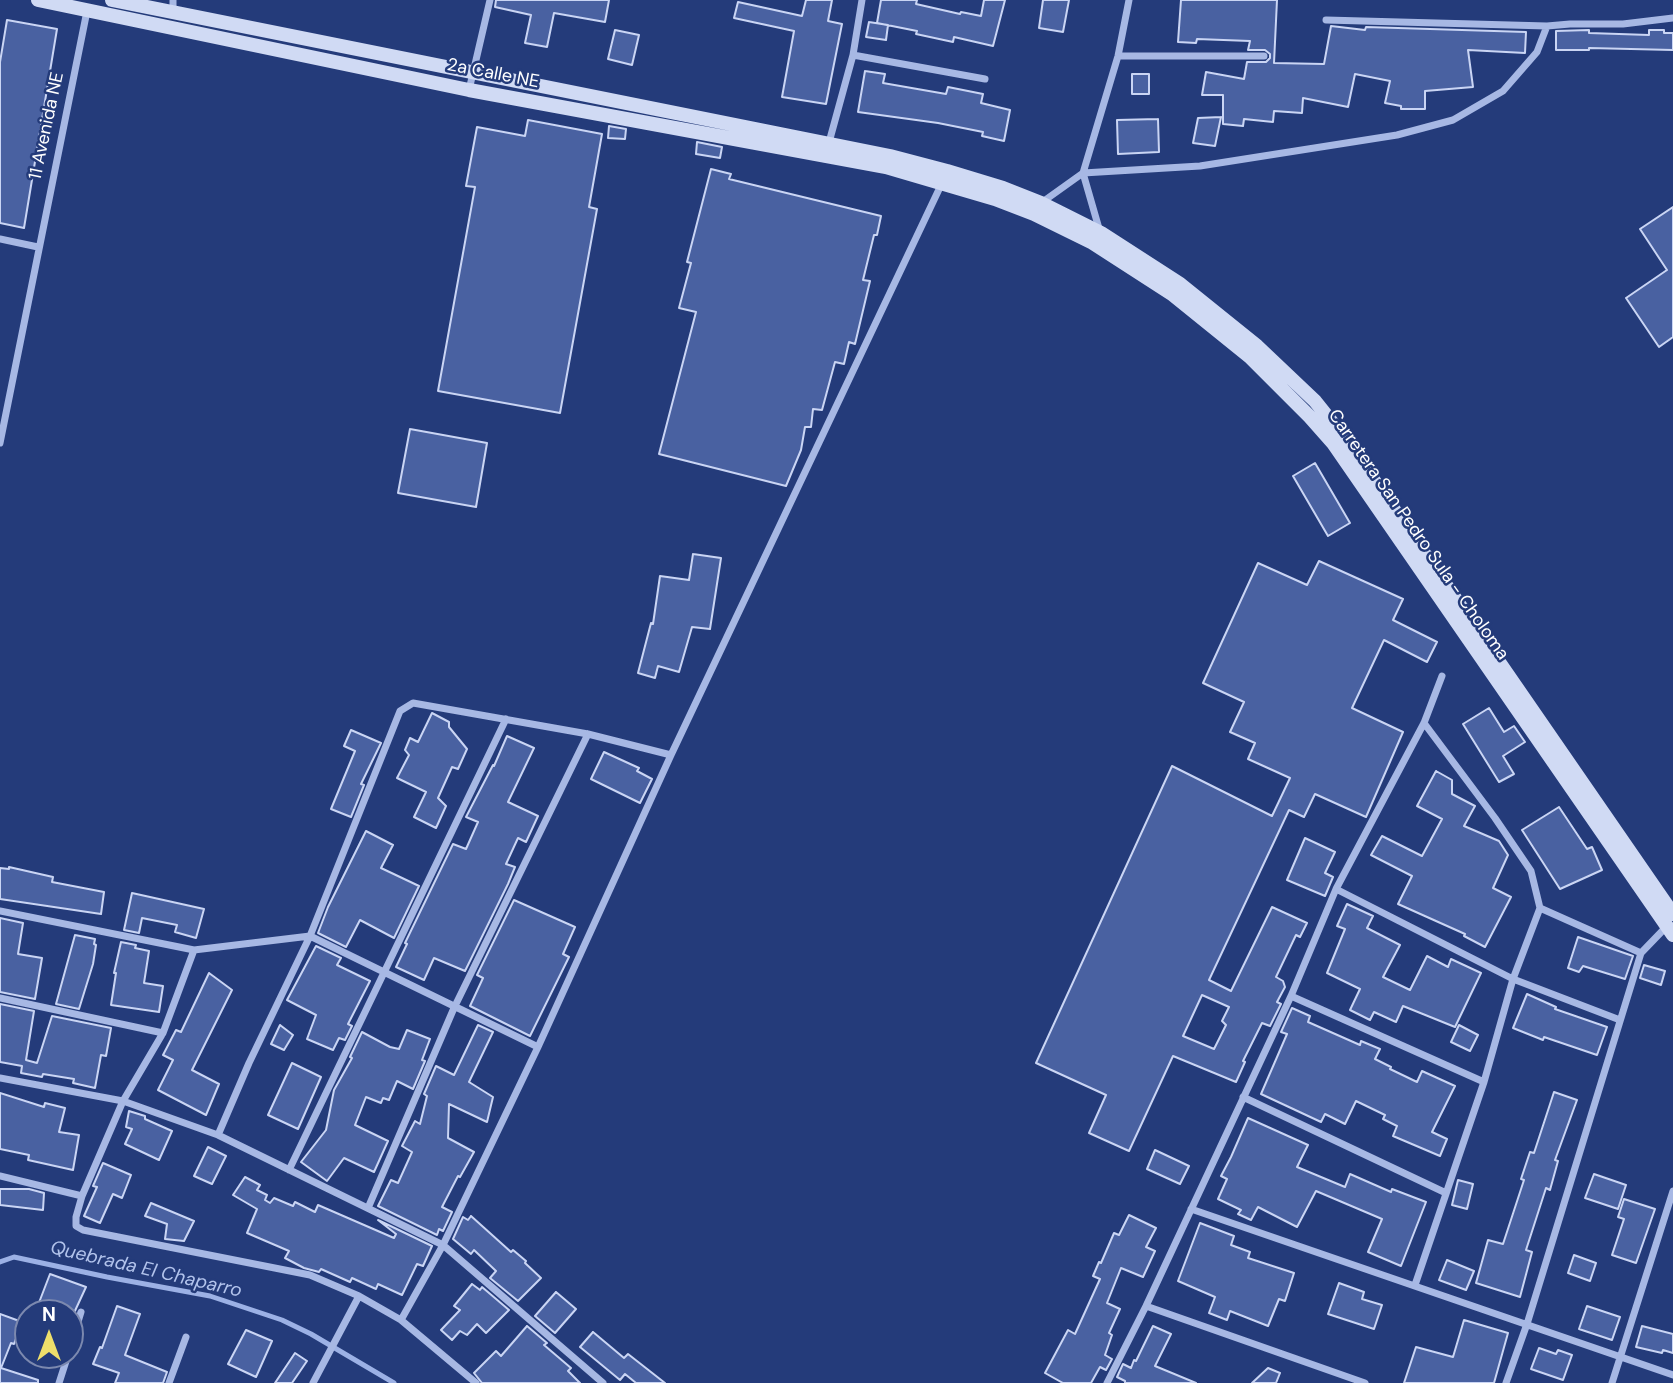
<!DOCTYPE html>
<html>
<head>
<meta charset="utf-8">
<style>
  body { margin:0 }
  #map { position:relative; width:1673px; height:1383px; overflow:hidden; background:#243b7a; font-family:"DM Sans",sans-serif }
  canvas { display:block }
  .north { position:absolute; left:14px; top:1299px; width:70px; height:70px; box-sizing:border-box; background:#243b7a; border:2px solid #7c89af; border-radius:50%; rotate:0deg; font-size:19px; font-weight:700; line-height:28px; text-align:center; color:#fff }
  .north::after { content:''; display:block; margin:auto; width:24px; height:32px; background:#eedf6b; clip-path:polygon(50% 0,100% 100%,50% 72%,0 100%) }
</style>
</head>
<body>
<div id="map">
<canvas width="1673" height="1383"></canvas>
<div class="north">N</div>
</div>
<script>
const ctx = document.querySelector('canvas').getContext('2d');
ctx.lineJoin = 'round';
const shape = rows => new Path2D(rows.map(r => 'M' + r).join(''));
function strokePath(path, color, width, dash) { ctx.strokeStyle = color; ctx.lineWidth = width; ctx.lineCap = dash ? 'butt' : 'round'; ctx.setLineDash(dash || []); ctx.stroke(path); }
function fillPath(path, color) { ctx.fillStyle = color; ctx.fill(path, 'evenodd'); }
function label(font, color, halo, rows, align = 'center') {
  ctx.font = font + ' "DM Sans",sans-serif'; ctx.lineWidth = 5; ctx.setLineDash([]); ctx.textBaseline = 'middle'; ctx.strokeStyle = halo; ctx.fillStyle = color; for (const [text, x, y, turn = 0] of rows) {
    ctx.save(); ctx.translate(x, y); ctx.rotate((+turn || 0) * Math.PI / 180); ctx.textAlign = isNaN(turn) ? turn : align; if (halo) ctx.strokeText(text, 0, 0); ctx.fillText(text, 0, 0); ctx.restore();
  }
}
strokePath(shape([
  [0,1262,14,1257,107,1277,210,1296,282,1320,311,1334,394,1383]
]), '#9cb1e5', 5);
const building = shape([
  [496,0,609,0,605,22,554,13,547,47,525,43,531,15,495,7,496,0],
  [806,0,832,0,828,21,842,24,826,104,782,97,794,31,734,18,738,2,802,16,806,0],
  [881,0,917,0,916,4,960,14,961,12,981,16,984,0,1005,0,993,46,954,37,953,42,916,34,917,31,877,23,881,0],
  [1043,0,1069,0,1063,32,1039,28,1043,0],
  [1181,0,1277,0,1274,63,1324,64,1331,26,1365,30,1366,27,1526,32,1525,53,1468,50,1473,87,1425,91,1425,109,1401,109,1401,106,1385,103,1390,81,1355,74,1348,107,1303,98,1302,113,1274,111,1273,122,1244,119,1243,126,1223,124,1223,95,1202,95,1206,72,1244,79,1247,62,1266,62,1270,58,1270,54,1265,50,1248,50,1250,41,1197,39,1196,43,1178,42,1181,0],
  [7,20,57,29,24,228,0,223,0,62,7,20],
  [869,22,888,25,886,40,866,37,869,22],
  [615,30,639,35,632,65,608,59,615,30],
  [1589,30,1589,33,1649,35,1649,30,1664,30,1664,33,1673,33,1673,50,1589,48,1589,50,1556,50,1556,31,1589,30],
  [865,71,885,74,883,83,946,94,948,87,983,94,981,103,1010,110,1004,141,982,136,983,132,938,123,858,112,865,71],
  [1132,74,1149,74,1149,94,1132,94,1132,74],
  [1221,117,1215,146,1193,143,1198,118,1221,117],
  [1158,119,1159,152,1118,154,1117,120,1158,119],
  [528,120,602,134,589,207,597,209,560,413,438,391,475,187,466,186,477,127,525,136,528,120],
  [609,126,626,129,625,139,608,138,609,126],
  [697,142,722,147,720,158,696,154,697,142],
  [711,169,731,174,729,179,881,216,877,235,874,235,863,280,870,281,855,344,849,342,844,364,835,362,822,410,813,409,811,427,805,427,801,450,786,486,659,454,696,312,679,308,691,263,687,262,711,169],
  [1673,207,1673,337,1659,347,1626,298,1667,270,1640,229,1673,207],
  [410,429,487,443,476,507,398,493,410,429],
  [1315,463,1350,523,1328,536,1293,476,1315,463],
  [693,554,721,558,710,629,692,627,679,672,658,666,655,678,638,673,651,623,653,624,660,576,689,580,693,554],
  [1319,561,1403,599,1393,620,1437,642,1427,662,1384,640,1352,708,1403,732,1366,817,1315,794,1304,817,1289,810,1209,980,1231,991,1272,907,1307,923,1300,937,1296,935,1276,977,1283,981,1285,987,1277,1002,1281,1004,1270,1026,1262,1023,1243,1061,1245,1062,1236,1082,1173,1056,1129,1151,1089,1133,1106,1095,1036,1063,1172,766,1272,816,1290,778,1248,759,1255,743,1230,732,1244,702,1203,683,1258,563,1307,585,1319,561],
  [1202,995,1229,1007,1222,1021,1226,1025,1214,1049,1183,1036,1202,995],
  [1489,708,1504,732,1514,726,1525,742,1503,756,1514,774,1499,782,1463,724,1489,708],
  [432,713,449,722,449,727,467,749,458,769,452,767,438,798,446,806,436,828,414,817,426,792,397,778,409,755,405,750,410,738,418,742,432,713],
  [351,730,381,743,361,784,364,785,351,817,331,809,355,751,344,746,351,730],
  [507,736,534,748,508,802,538,816,526,842,518,838,506,864,515,867,508,884,465,971,434,958,424,980,396,967,407,944,405,943,453,844,466,849,478,822,466,817,493,765,494,766,507,736],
  [604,752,639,768,637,771,652,779,640,803,591,779,604,752],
  [1436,771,1452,780,1452,794,1475,806,1464,826,1499,841,1508,855,1493,888,1511,897,1485,947,1464,936,1465,934,1398,904,1412,876,1371,855,1382,836,1422,856,1442,819,1417,806,1436,771],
  [1559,807,1587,849,1592,847,1602,870,1560,889,1522,830,1559,807],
  [366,831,393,845,381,868,419,886,394,938,360,920,346,947,318,933,328,907,366,831],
  [1305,838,1335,852,1325,873,1333,877,1325,896,1287,880,1305,838],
  [9,867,53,877,52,882,104,892,101,914,0,899,0,868,9,869,9,867],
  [132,893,204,909,196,938,175,932,177,925,142,918,139,933,124,930,132,893],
  [514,900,575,927,563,954,569,957,530,1036,470,1006,483,978,477,975,514,900],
  [1347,904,1373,916,1367,928,1400,945,1383,977,1410,990,1427,956,1448,967,1451,959,1481,973,1455,1027,1403,1006,1396,1022,1374,1012,1370,1020,1350,1010,1360,989,1327,973,1345,929,1337,926,1347,904],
  [0,918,23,923,18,954,42,958,35,999,0,992,0,918],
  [75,935,95,939,94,944,96,945,93,964,79,1009,56,1004,75,935],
  [1578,937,1633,956,1625,979,1583,966,1579,972,1568,968,1578,937],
  [121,942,136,945,135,948,149,951,144,983,163,986,159,1012,111,1005,116,973,114,973,121,942],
  [316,946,341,958,337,965,370,981,348,1024,352,1026,345,1040,339,1038,333,1050,307,1039,316,1015,287,1000,316,946],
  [1644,965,1665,971,1661,985,1640,978,1644,965],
  [209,973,232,990,192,1070,219,1084,206,1115,158,1090,173,1060,163,1055,176,1030,181,1032,209,973],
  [1527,994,1556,1007,1555,1009,1607,1027,1597,1055,1544,1037,1543,1040,1513,1028,1527,994],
  [0,1004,34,1011,26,1060,37,1063,52,1016,111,1028,106,1056,101,1055,95,1088,73,1083,74,1079,43,1074,42,1077,21,1073,22,1066,0,1062,0,1004],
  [1292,1008,1310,1016,1308,1022,1360,1045,1361,1041,1380,1049,1375,1059,1391,1067,1390,1069,1417,1082,1422,1071,1455,1086,1432,1132,1447,1139,1440,1156,1393,1136,1397,1126,1383,1119,1385,1115,1356,1101,1345,1124,1325,1114,1321,1122,1261,1094,1287,1034,1281,1032,1292,1008],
  [280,1025,293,1035,284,1050,271,1044,280,1025],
  [478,1025,493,1032,469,1082,493,1097,487,1122,449,1104,448,1138,474,1152,460,1177,458,1176,442,1207,452,1212,443,1231,439,1229,437,1235,378,1206,391,1180,398,1183,412,1152,402,1146,415,1121,420,1124,427,1096,424,1094,436,1066,454,1075,478,1025],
  [1459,1025,1478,1035,1470,1051,1451,1042,1459,1025],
  [407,1030,430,1039,422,1060,425,1061,413,1089,397,1081,389,1100,383,1098,381,1103,366,1097,355,1125,388,1141,374,1172,344,1158,327,1181,301,1162,326,1130,334,1090,352,1058,350,1057,362,1032,390,1047,399,1049,407,1030],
  [292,1063,321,1077,298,1129,268,1115,292,1063],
  [1554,1092,1577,1100,1555,1160,1558,1161,1550,1190,1546,1188,1526,1250,1532,1252,1520,1297,1476,1283,1488,1240,1503,1244,1524,1180,1521,1179,1530,1152,1534,1153,1554,1092],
  [0,1093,44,1107,45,1103,65,1108,59,1132,79,1135,73,1170,28,1160,29,1155,0,1149,0,1093],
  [129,1111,145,1116,145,1119,172,1131,159,1160,125,1144,132,1129,126,1127,129,1111],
  [1248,1118,1308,1145,1297,1167,1345,1187,1350,1174,1391,1192,1392,1189,1426,1202,1401,1266,1368,1252,1382,1219,1316,1191,1297,1227,1258,1207,1251,1220,1238,1214,1241,1210,1218,1199,1227,1179,1221,1176,1231,1157,1248,1118],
  [208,1147,226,1156,212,1184,194,1176,208,1147],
  [1155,1150,1189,1166,1180,1184,1147,1169,1155,1150],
  [103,1163,131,1175,122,1198,113,1194,100,1223,84,1216,97,1187,93,1186,103,1163],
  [1594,1174,1626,1185,1618,1209,1585,1198,1594,1174],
  [245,1177,260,1185,257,1190,267,1195,265,1200,270,1203,274,1198,293,1206,295,1202,315,1212,318,1205,394,1238,396,1234,378,1220,432,1246,423,1266,417,1264,402,1295,378,1284,376,1289,352,1278,350,1282,321,1269,319,1272,304,1268,285,1258,289,1251,247,1233,257,1209,233,1195,245,1177],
  [1458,1180,1473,1184,1467,1209,1452,1205,1458,1180],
  [0,1189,29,1189,44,1193,43,1210,0,1205,0,1189],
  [1624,1199,1655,1209,1636,1263,1612,1255,1624,1219,1618,1217,1624,1199],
  [151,1203,194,1221,184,1241,165,1239,167,1224,145,1216,151,1203],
  [1129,1215,1156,1228,1146,1247,1155,1251,1143,1277,1121,1268,1107,1303,1120,1309,1109,1333,1112,1335,1105,1355,1112,1359,1106,1370,1100,1367,1091,1383,1063,1383,1045,1373,1068,1330,1075,1334,1100,1279,1093,1276,1099,1262,1101,1263,1114,1233,1119,1235,1129,1215],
  [471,1216,511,1252,513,1250,526,1261,525,1263,541,1278,518,1301,490,1278,496,1271,474,1250,471,1254,453,1239,463,1217,468,1220,471,1216],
  [1200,1223,1234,1236,1231,1245,1250,1252,1248,1258,1294,1273,1285,1301,1279,1299,1268,1326,1230,1311,1227,1320,1209,1313,1215,1297,1178,1281,1200,1223],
  [1574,1255,1596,1263,1590,1281,1568,1273,1574,1255],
  [1447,1260,1474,1271,1466,1290,1439,1280,1447,1260],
  [50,1274,86,1287,74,1313,35,1313,50,1274],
  [1339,1283,1364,1292,1362,1299,1382,1305,1374,1329,1328,1314,1339,1283],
  [472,1284,480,1290,482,1287,509,1310,486,1333,477,1324,467,1335,460,1331,452,1340,441,1330,460,1310,454,1306,472,1284],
  [556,1292,576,1309,555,1333,535,1316,556,1292],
  [117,1306,140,1314,125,1355,167,1372,163,1383,115,1383,119,1373,93,1364,100,1347,102,1348,117,1306],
  [1587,1306,1620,1317,1612,1340,1579,1329,1587,1306],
  [0,1314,22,1322,14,1344,11,1343,1,1368,38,1380,38,1383,0,1383,0,1314],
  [1464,1320,1508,1333,1494,1383,1404,1383,1416,1347,1453,1357,1464,1320],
  [527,1326,547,1343,544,1345,571,1368,568,1371,580,1383,482,1383,474,1373,496,1351,501,1356,527,1326],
  [1153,1326,1171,1334,1155,1366,1196,1383,1125,1383,1125,1381,1117,1377,1123,1364,1131,1368,1134,1360,1136,1361,1153,1326],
  [1642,1326,1673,1334,1673,1353,1663,1350,1662,1353,1636,1347,1642,1326],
  [246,1330,272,1341,256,1377,228,1364,246,1330],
  [593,1332,624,1358,628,1354,665,1383,636,1383,625,1374,620,1380,580,1347,593,1332],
  [1539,1348,1556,1354,1558,1350,1572,1355,1563,1380,1531,1369,1539,1348],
  [295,1353,307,1361,292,1383,275,1383,295,1353],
  [1268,1368,1280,1373,1276,1383,1252,1383,1268,1368]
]);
fillPath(building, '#4961a1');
strokePath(building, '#cad5f4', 2);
strokePath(shape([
  [173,11,173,0],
  [1326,20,1547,26,1570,24,1623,24,1673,18],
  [853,55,985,79],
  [1118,56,1264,56],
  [469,90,490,0],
  [828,146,853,55,862,0],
  [1041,203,1083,173,1200,166,1397,135,1453,120,1503,91,1537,52,1547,26],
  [1100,232,1083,173,1118,56,1129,0],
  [0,239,38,247],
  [0,443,87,11],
  [1424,723,1495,818,1531,871,1540,908,1641,953],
  [1336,889,1513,979,1620,1020],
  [0,911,194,950,310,936,538,1047],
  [194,950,163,1033,123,1101,82,1196,76,1217,76,1226,83,1230,310,1275,359,1296,401,1320,476,1383],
  [1291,996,1484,1082],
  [0,998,163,1033],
  [0,1078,123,1101,218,1135,443,1245,603,1383],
  [1243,1097,1446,1193],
  [218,1135,249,1063,310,936,400,711,413,703,588,734,671,755],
  [289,1170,506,719],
  [0,1176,82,1196],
  [368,1208,454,1008,588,734],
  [1191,1209,1673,1375],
  [1415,1285,1484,1082,1513,979,1540,908],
  [1146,1306,1365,1383],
  [401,1320,443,1245,538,1047,671,755,942,183],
  [70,1348,81,1312],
  [59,1383,68,1355],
  [169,1383,186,1337],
  [313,1383,359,1296],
  [1107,1383,1146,1306,1291,996,1336,889,1424,723,1442,676],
  [1506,1383,1527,1324,1641,953,1668,925],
  [1612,1383,1673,1191]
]), '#a7b8e4', 7);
strokePath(shape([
  [38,0,469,90,886,167,995,199,1034,214,1093,243,1172,294,1250,357,1310,417,1333,443,1673,935],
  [112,0,890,156,947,171,1003,188,1041,203,1101,233,1180,284,1257,346,1315,401,1343,436,1673,914]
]), '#d0daf4', 14);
label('18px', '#fff', '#243b7a', [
  ["2a Calle NE",493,74,11],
  ["11 Avenida NE",47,126,-78],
  ["Carretera San Pedro Sula - Choloma",1418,535,55]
]);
label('italic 19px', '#b2c3ec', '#243b7a', [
  ["Quebrada El Chaparro",146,1270,13]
]);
</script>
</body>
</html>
